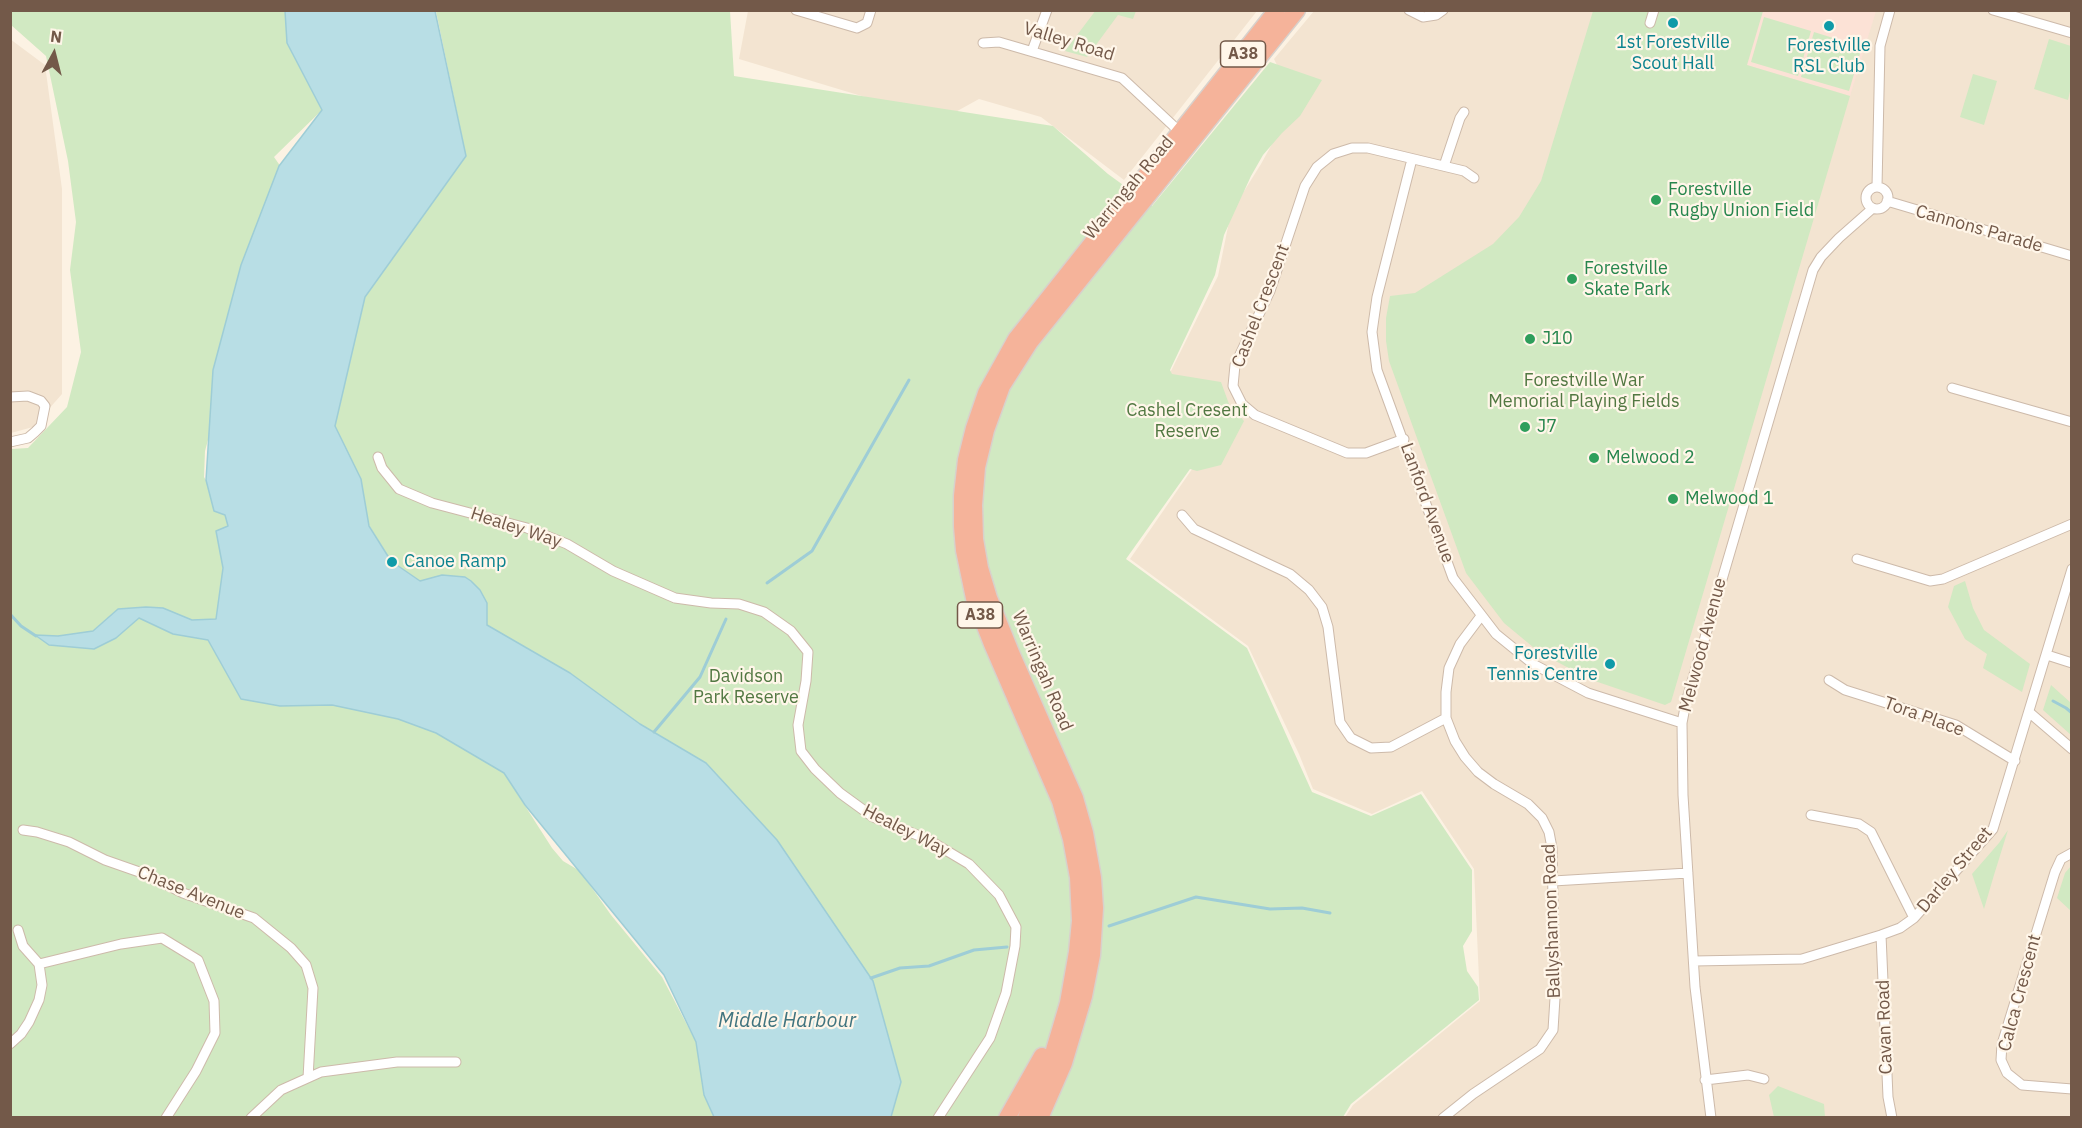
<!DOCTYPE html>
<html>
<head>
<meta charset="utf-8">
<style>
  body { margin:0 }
  #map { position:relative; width:2082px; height:1128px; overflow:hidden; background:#fcf2e3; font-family:"IBM Plex Sans",sans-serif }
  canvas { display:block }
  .frame { position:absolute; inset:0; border:12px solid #735949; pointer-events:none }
  .north { position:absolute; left:24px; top:24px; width:60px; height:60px; -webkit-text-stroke:4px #fff6e9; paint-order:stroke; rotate:7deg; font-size:16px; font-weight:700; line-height:24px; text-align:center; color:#735949 }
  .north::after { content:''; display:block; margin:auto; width:21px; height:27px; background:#735949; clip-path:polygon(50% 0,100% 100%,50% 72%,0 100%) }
</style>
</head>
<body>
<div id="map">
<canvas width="2082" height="1128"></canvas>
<div class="frame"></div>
<div class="north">N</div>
</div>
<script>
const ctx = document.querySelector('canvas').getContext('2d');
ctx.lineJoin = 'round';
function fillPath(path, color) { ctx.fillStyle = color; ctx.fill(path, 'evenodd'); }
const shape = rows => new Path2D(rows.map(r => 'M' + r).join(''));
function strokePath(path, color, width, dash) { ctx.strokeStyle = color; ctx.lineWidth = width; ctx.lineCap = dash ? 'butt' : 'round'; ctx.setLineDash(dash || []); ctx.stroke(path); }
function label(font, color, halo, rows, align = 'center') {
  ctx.font = font + ' "IBM Plex Sans",sans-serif'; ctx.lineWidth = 4.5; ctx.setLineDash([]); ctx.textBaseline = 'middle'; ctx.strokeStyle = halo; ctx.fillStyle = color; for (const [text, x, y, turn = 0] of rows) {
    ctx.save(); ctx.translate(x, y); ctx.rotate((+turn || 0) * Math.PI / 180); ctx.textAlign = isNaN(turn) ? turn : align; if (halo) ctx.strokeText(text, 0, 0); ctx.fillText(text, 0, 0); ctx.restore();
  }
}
fillPath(shape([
  [748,11,1257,11,1124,180,1041,117,979,99,941,120,739,59],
  [1314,11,2071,11,2071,1117,1345,1117,1353,1105,1480,1001,1474,869,1422,791,1372,814,1313,789,1299,754,1248,646,1130,559,1199,459,1167,379,1218,276,1231,212,1261,164,1295,102,1274,59],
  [10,39,45,65,62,189,62,394,33,427,11,433]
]), '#f3e4d1');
fillPath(shape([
  [1763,11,1876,11,1850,96,1747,65]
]), '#fce2d6');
fillPath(shape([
  [1096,10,1136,11,1133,19,1118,15,1087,57,1065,51],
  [11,11,285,11,287,43,322,110,274,157,281,167,205,451,204,477,225,515,229,526,216,531,223,568,216,620,192,620,163,608,146,607,118,609,93,631,58,636,36,636,116,638,139,618,147,621,151,620,186,636,208,640,241,699,280,706,332,705,398,719,436,733,504,773,552,848,563,861,580,871,611,915,662,977,696,1042,704,1095,714,1117,11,1117,11,449,28,448,67,407,81,352,70,270,76,222,68,161,46,56,11,25],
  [436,11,730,11,734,76,1053,126,1108,174,1152,206,1270,62,1322,80,1300,116,1282,133,1263,155,1251,176,1224,235,1215,275,1170,370,1172,374,1221,382,1229,404,1244,421,1221,465,1197,471,1190,469,1126,559,1247,648,1312,792,1371,816,1421,794,1472,870,1472,931,1463,946,1467,971,1478,987,1479,1000,1351,1104,1343,1117,891,1117,901,1082,706,763,640,724,570,673,486,625,487,603,442,575,420,581,391,561,369,525,335,426,365,297,466,156],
  [1593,11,1763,11,1747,65,1850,96,1671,702,1665,705,1589,679,1539,652,1504,623,1466,573,1389,361,1386,341,1386,318,1390,296,1415,293,1493,244,1519,217,1541,181],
  [1764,17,1811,31,1798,76,1751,62],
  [1814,32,1862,47,1849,91,1801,77],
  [2049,39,2071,46,2071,87,2068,100,2034,89],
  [1973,74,1997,81,1984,125,1960,117],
  [1965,581,1973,608,1984,630,2030,664,2022,692,1983,668,1987,654,1965,639,1948,607,1954,586],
  [2051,685,2071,703,2071,735,2043,710],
  [2008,830,1994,875,1984,909,1972,874,1999,843],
  [2071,866,2071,911,2057,898,2065,873],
  [1778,1086,1824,1104,1825,1117,1774,1117,1769,1095]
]), '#d1e9c2');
const water = shape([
  [285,11,435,11,466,156,365,297,335,426,361,479,369,526,391,561,420,581,442,575,465,577,471,581,480,590,487,603,487,625,570,673,640,724,706,763,777,840,873,981,901,1082,891,1117,714,1117,704,1095,696,1042,664,975,525,805,504,773,436,733,398,719,332,705,280,706,241,699,208,640,173,634,139,618,116,638,94,649,49,645,35,635,58,636,93,631,118,609,146,607,163,608,192,620,216,619,223,568,216,531,228,526,225,515,214,511,206,480,213,370,241,265,279,166,322,110,287,43,285,11]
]);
fillPath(water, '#b8dee5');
strokePath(water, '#9ecdd6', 1.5);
strokePath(shape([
  [767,583,812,551,909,380],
  [10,614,21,626,36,636],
  [2053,701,2066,708,2072,713],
  [654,732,700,677,726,619],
  [1109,926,1196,897,1270,909,1302,908,1330,913],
  [871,978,900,968,929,966,974,950,1007,947]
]), '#9ecdd6', 3);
const street = shape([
  [796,10,857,28,867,23,871,10],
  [1409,10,1423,17,1436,15,1443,10],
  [1993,10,2072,33],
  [1650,23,1654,10],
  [983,43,999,42,1122,78,1180,132],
  [1032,51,1047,10],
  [1412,159,1377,297,1372,332,1377,370,1453,578,1496,634,1533,664,1588,693,1682,723],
  [1444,166,1460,118,1464,112],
  [1877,187,1880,46,1890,10],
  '1866 198a11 11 0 1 1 22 0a11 11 0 1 1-22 0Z',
  [1887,201,2072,256],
  [1952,388,2072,422],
  [10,397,28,396,41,401,45,406,41,426,35,432,28,438,10,442],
  [1404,439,1366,453,1347,453,1255,415,1242,404,1233,386,1235,365,1270,291,1305,186,1317,167,1333,154,1352,148,1368,148,1464,171,1474,178],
  [378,457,382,468,399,489,432,503,527,528,567,544,613,571,675,598,711,603,739,604,764,612,791,631,808,652,806,681,798,725,801,751,815,769,840,793,873,817,927,839,969,864,999,895,1016,927,1015,946,1006,993,990,1038,938,1118],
  [1182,515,1194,529,1290,574,1309,590,1322,607,1328,627,1340,722,1351,738,1371,748,1391,747,1446,718],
  [1857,559,1930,581,1943,579,2072,524],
  [2047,655,2072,663],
  [1829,680,1845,690,1956,725,2015,761],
  [2030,713,2072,749],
  [1811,815,1859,824,1871,832,1914,918],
  [23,830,37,832,69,842,105,860,145,874,183,893,254,918,291,948,306,965,313,988,308,1078],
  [2072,853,2061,859,2055,872,2002,1044,2001,1060,2007,1073,2022,1085,2072,1089],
  [1553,881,1688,873],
  [1881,935,1888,1097,1892,1118],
  [1694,961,1802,959,1881,935,1900,928,1914,918,1993,829,2072,569],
  [39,964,121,944,162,938,198,960,214,1001,215,1033,196,1071,166,1118],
  [10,1044,21,1034,29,1022,39,1000,42,985,39,964,23,946,18,930],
  [1705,1080,1748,1075,1764,1079],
  [251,1118,281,1090,321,1072,397,1062,456,1062],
  [1443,1118,1473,1094,1540,1049,1553,1030,1555,998,1552,848,1549,832,1542,818,1528,804,1494,784,1478,772,1465,757,1455,741,1446,718,1446,692,1449,668,1460,644,1481,616],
  [1711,1118,1695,987,1683,795,1682,723,1686,702,1813,270,1821,257,1839,238,1873,208]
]);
const highway = shape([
  [1007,1118,1042,1056],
  [1026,1118,1052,1057,1068,1003,1077,952,1080,921,1078,877,1071,839,1060,801,992,644,974,598,964,550,962,526,962,496,966,460,974,428,986,393,1016,339,1277,10],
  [1040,1118,1064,1063,1084,996,1092,955,1095,908,1093,878,1085,833,1075,798,1012,655,989,598,980,568,975,539,974,505,977,467,986,430,1002,386,1030,342,1297,10]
]);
strokePath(street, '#cdbaaa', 11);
strokePath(highway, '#d8d1cc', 19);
strokePath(street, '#fff', 9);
strokePath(highway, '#f5b39a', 16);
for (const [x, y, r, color] of [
  [1673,23,6,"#0f9aa8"],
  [1829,26,6,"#0f9aa8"],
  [1656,200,6,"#2e9e5b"],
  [1572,279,6,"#2e9e5b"],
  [1530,339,6,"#2e9e5b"],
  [1525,427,6,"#2e9e5b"],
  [1594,458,6,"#2e9e5b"],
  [1673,499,6,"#2e9e5b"],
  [392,562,6,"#0f9aa8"],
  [1610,664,6,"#0f9aa8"]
]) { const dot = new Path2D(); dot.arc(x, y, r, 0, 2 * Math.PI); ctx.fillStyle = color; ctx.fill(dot); strokePath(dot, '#fff6e9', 2); }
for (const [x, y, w] of [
  [1243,54,45],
  [980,615,45]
]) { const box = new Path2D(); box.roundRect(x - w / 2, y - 13, w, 26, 4.5); ctx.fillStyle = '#fff6e9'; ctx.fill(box); strokePath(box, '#735949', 1.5); }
label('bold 16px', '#735949', null, [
  ["A38",1243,54],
  ["A38",980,615]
]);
label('18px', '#735949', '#fff6e9', [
  ["Valley Road",1069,42,17],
  ["Warringah Road",1129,188,-50],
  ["Cannons Parade",1979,229,16],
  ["Cashel Crescent",1261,306,-69],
  ["Lanford Avenue",1427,503,70],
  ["Healey Way",516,528,18],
  ["Melwood Avenue",1703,645,-75],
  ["Warringah Road",1042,671,67],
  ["Tora Place",1924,717,20],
  ["Healey Way",906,831,27],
  ["Darley Street",1955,870,-50],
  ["Chase Avenue",191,893,22],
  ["Ballyshannon Road",1552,921,-92],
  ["Calca Crescent",2020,993,-75],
  ["Cavan Road",1885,1027,-92]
]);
label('18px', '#0d838f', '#fff6e9', [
  ["1st Forestville",1673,43],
  ["Scout Hall",1673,64],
  ["Forestville",1829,46],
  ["RSL Club",1829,67],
  ["Canoe Ramp",404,562,"left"],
  ["Forestville",1598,654,"right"],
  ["Tennis Centre",1598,675,"right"]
]);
label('18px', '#27864d', '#fff6e9', [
  ["Forestville",1668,190],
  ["Rugby Union Field",1668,211],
  ["Forestville",1584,269],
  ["Skate Park",1584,290],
  ["J10",1542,339],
  ["J7",1537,427],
  ["Melwood 2",1606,458],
  ["Melwood 1",1685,499]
], 'left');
label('18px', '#527842', '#fff6e9', [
  ["Forestville War",1584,381],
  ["Memorial Playing Fields",1584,402],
  ["Cashel Cresent",1187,411],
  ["Reserve",1187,432],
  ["Davidson",746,677],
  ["Park Reserve",746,698]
]);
label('italic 20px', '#40747f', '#fff6e9', [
  ["Middle Harbour",787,1021]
]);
</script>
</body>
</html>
